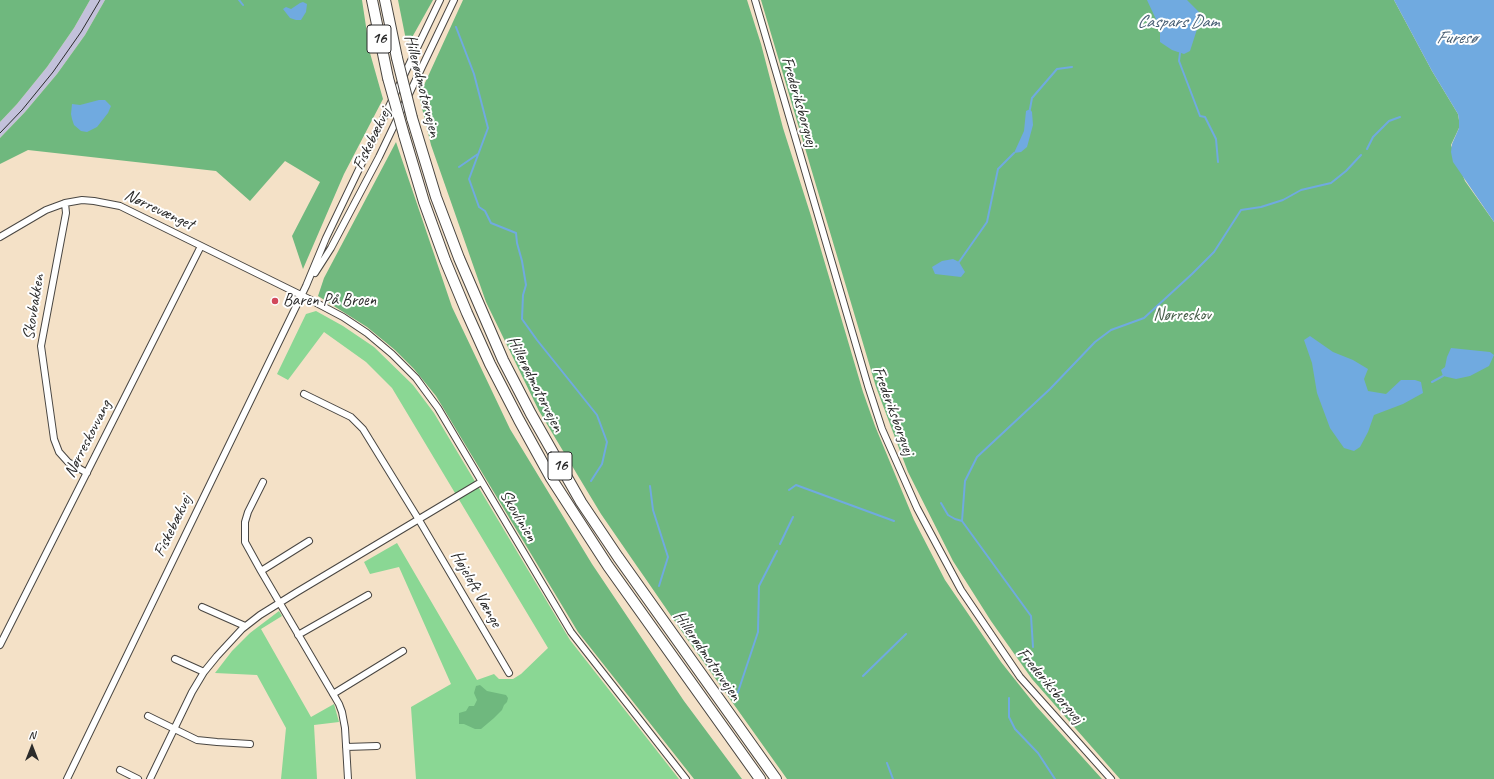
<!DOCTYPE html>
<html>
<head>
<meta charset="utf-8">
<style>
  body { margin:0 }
  #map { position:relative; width:1494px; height:779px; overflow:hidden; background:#f4e1c7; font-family:Caveat,sans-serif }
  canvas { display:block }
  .north { position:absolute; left:12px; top:727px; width:40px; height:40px; -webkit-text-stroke:3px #fff; paint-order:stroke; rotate:0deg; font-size:11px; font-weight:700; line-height:16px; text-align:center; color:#2b2b2b }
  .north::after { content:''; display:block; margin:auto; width:14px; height:18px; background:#2b2b2b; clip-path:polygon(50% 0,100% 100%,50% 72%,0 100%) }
</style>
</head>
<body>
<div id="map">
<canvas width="1494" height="779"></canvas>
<div class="north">N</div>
</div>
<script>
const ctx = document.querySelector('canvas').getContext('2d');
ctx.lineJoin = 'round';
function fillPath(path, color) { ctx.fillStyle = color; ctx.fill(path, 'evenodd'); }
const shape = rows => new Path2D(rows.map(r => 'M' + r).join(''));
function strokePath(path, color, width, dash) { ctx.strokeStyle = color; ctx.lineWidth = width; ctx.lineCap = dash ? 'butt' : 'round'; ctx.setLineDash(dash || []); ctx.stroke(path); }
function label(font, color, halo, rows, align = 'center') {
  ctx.font = font + ' Caveat,sans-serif'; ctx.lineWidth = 4; ctx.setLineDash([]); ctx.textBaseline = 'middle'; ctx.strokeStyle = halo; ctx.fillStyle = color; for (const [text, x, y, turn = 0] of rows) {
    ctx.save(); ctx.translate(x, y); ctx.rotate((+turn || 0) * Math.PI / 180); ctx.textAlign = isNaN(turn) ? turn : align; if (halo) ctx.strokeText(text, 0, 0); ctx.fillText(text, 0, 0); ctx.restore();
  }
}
fillPath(shape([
  [90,0,105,0,85,35,57,74,25,112,0,138,0,122,17,104,47,67,74,28]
]), '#c3c1db');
fillPath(shape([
  [316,311,343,326,374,347,413,385,434,413,570,640,679,779,416,779,411,707,451,684,399,567,370,574,364,562,397,543,477,680,494,674,499,679,513,679,521,674,548,648,392,388,366,362,324,332,288,380,277,374,306,314],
  [279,611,282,616,261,629,311,717,334,704,339,722,314,725,317,779,281,779,286,728,257,675,215,673,232,651,250,633]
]), '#8ad794');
fillPath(shape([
  [0,0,90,0,74,28,47,67,17,104,0,122],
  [105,0,362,0,370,53,383,99,344,174,303,269,292,236,320,182,285,161,250,201,216,171,28,150,0,164,0,138,25,112,57,74,85,35],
  [398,0,433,0,410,41,406,40],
  [463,0,747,0,761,44,783,128,811,216,863,392,875,426,914,520,945,580,1001,662,1036,706,1102,779,787,779,685,636,601,514,539,411,486,302,431,145,419,96],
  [761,0,1394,0,1432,71,1458,114,1459,120,1459,128,1451,145,1465,181,1494,222,1494,779,1120,779,1032,679,991,621,953,561,908,472,876,387],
  [396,142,452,307,510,429,592,564,684,701,742,779,694,779,578,632,436,396,414,369,395,350,367,327,318,296,324,278],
  [480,685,487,691,506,695,508,698,507,702,504,705,502,710,494,718,481,729,475,729,464,724,459,724,459,713,466,711,469,706,474,706,477,700,474,693,476,686]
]), '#6fb87e');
fillPath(shape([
  [1147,0,1187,0,1199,12,1200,20,1190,51,1184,54,1172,50,1160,42,1160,28],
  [1394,0,1494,0,1494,222,1453,162,1451,152,1452,144,1459,128,1459,120,1458,114,1432,71],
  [303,2,307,4,306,12,301,20,296,20,290,18,283,9,286,7,291,9,300,3],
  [99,100,105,100,111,106,108,113,97,127,87,132,81,131,74,125,72,119,71,114,72,104,80,105],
  [1030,109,1032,112,1033,125,1027,147,1021,152,1014,153,1024,131,1026,111],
  [953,259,959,262,965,272,961,277,935,274,932,267,942,261],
  [1310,336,1333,352,1353,360,1368,369,1364,379,1368,391,1386,394,1401,380,1415,380,1421,382,1423,393,1403,404,1374,415,1368,432,1360,447,1354,451,1344,448,1330,428,1317,393,1312,363,1304,340],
  [1451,348,1490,352,1494,355,1489,366,1470,376,1456,379,1443,376,1441,370,1445,367,1447,357]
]), '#70aae0');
strokePath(shape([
  [239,0,243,5],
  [456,27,474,74,488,128,469,179,479,207,485,211,491,223,516,233,517,243,522,261,526,285,523,295,522,319,537,340,597,415,607,442,602,464,591,481],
  [1180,53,1179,61,1200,116,1205,117,1216,139,1218,162],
  [1030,109,1032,98,1057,69,1072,67],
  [1367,149,1373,137,1389,121,1400,117],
  [459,167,478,154],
  [959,262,987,222,998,169,1014,153],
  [1432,382,1443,376],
  [650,486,653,510,668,557,659,586],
  [789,490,796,485,894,521],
  [941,503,948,515,955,519,962,521,965,481,977,457,1050,389,1095,342,1111,330,1144,318,1192,274,1214,252,1241,210,1261,207,1283,200,1301,190,1331,183,1346,171,1361,155],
  [962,521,1031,616,1033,647],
  [780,544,793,517],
  [863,676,906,634],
  [737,695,758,632,759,586,777,551],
  [1009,698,1009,717,1015,729,1038,753,1055,779],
  [887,763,893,779]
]), '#70aae0', 2);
const minor = shape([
  [755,0,868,386,882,429,917,508,961,590,1020,677,1111,779],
  [65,203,66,213,41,346,54,439,59,452,68,462,87,473],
  [0,237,46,210,65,203,82,200,94,201,120,206,309,299,343,317,367,333,392,354,416,378,424,389,438,408,571,632,686,779],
  [315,273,331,248,379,157,454,0],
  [304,394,351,417,363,429,419,520,509,673],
  [263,482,248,512,245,522,245,542,261,571,339,704,342,712,345,728,348,779],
  [261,571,309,541],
  [202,607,245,626],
  [298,635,368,595],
  [0,645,201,246],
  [175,659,204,672],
  [333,694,403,651],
  [148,716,197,740,217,742,250,744],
  [346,747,377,746],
  [120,770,138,779],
  [67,779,306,286,326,238,440,0],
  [150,779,192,692,204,672,217,656,242,629,260,615,297,592,481,482]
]);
const highway = shape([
  [372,0,388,78],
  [385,0,397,58],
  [412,118,436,197,459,258,503,360,531,414,581,502,618,557,776,779],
  [404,135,424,202,445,260,467,313,490,364,519,420,551,478,608,566,760,779]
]);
strokePath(minor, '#494642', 8);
strokePath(highway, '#494642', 12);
strokePath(minor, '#fff', 6);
strokePath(highway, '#fff', 10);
strokePath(shape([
  [0,133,22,110,53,72,81,32,100,0]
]), '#2b2b2b', 1);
const highwayBridge = shape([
  [397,58,412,118],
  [388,78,404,135]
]);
strokePath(highwayBridge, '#494642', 12, []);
strokePath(highwayBridge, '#fff', 10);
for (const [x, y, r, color] of [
  [275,301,4,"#d1495b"]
]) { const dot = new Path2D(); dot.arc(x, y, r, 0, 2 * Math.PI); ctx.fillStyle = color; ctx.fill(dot); strokePath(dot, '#fff', 1.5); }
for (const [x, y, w] of [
  [379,39,24],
  [560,466,24]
]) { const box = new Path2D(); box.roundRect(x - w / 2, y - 14, w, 28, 3); ctx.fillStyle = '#fff'; ctx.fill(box); strokePath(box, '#2b2b2b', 1); }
label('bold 16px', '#2b2b2b', null, [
  ["16",379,39],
  ["16",560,466]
]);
label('17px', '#2b2b2b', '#fff', [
  ["Hillerødmotorvejen",422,86,76],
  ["Frederiksborgvej",799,102,74],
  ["Fiskebækvej",372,139,-64],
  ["Nørrevænget",159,210,25],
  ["Skovbakken",34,307,-81],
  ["Hillerødmotorvejen",535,384,63],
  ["Frederiksborgvej",893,411,70],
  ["Nørreskovvang",88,439,-63],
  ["Skovlinien",518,516,59],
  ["Fiskebækvej",173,526,-64],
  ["Højeloft Vænge",476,589,60],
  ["Hillerødmotorvejen",707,656,55],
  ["Frederiksborgvej",1050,686,50]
]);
label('17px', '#2b2b2b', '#fff', [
  ["Baren På Broen",283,301]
], 'left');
label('17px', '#485f4a', '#fff', [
  ["Nørreskov",1182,316]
]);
label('italic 18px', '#475e73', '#fff', [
  ["Caspars Dam",1178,22],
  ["Furesø",1456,38]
]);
</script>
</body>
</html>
